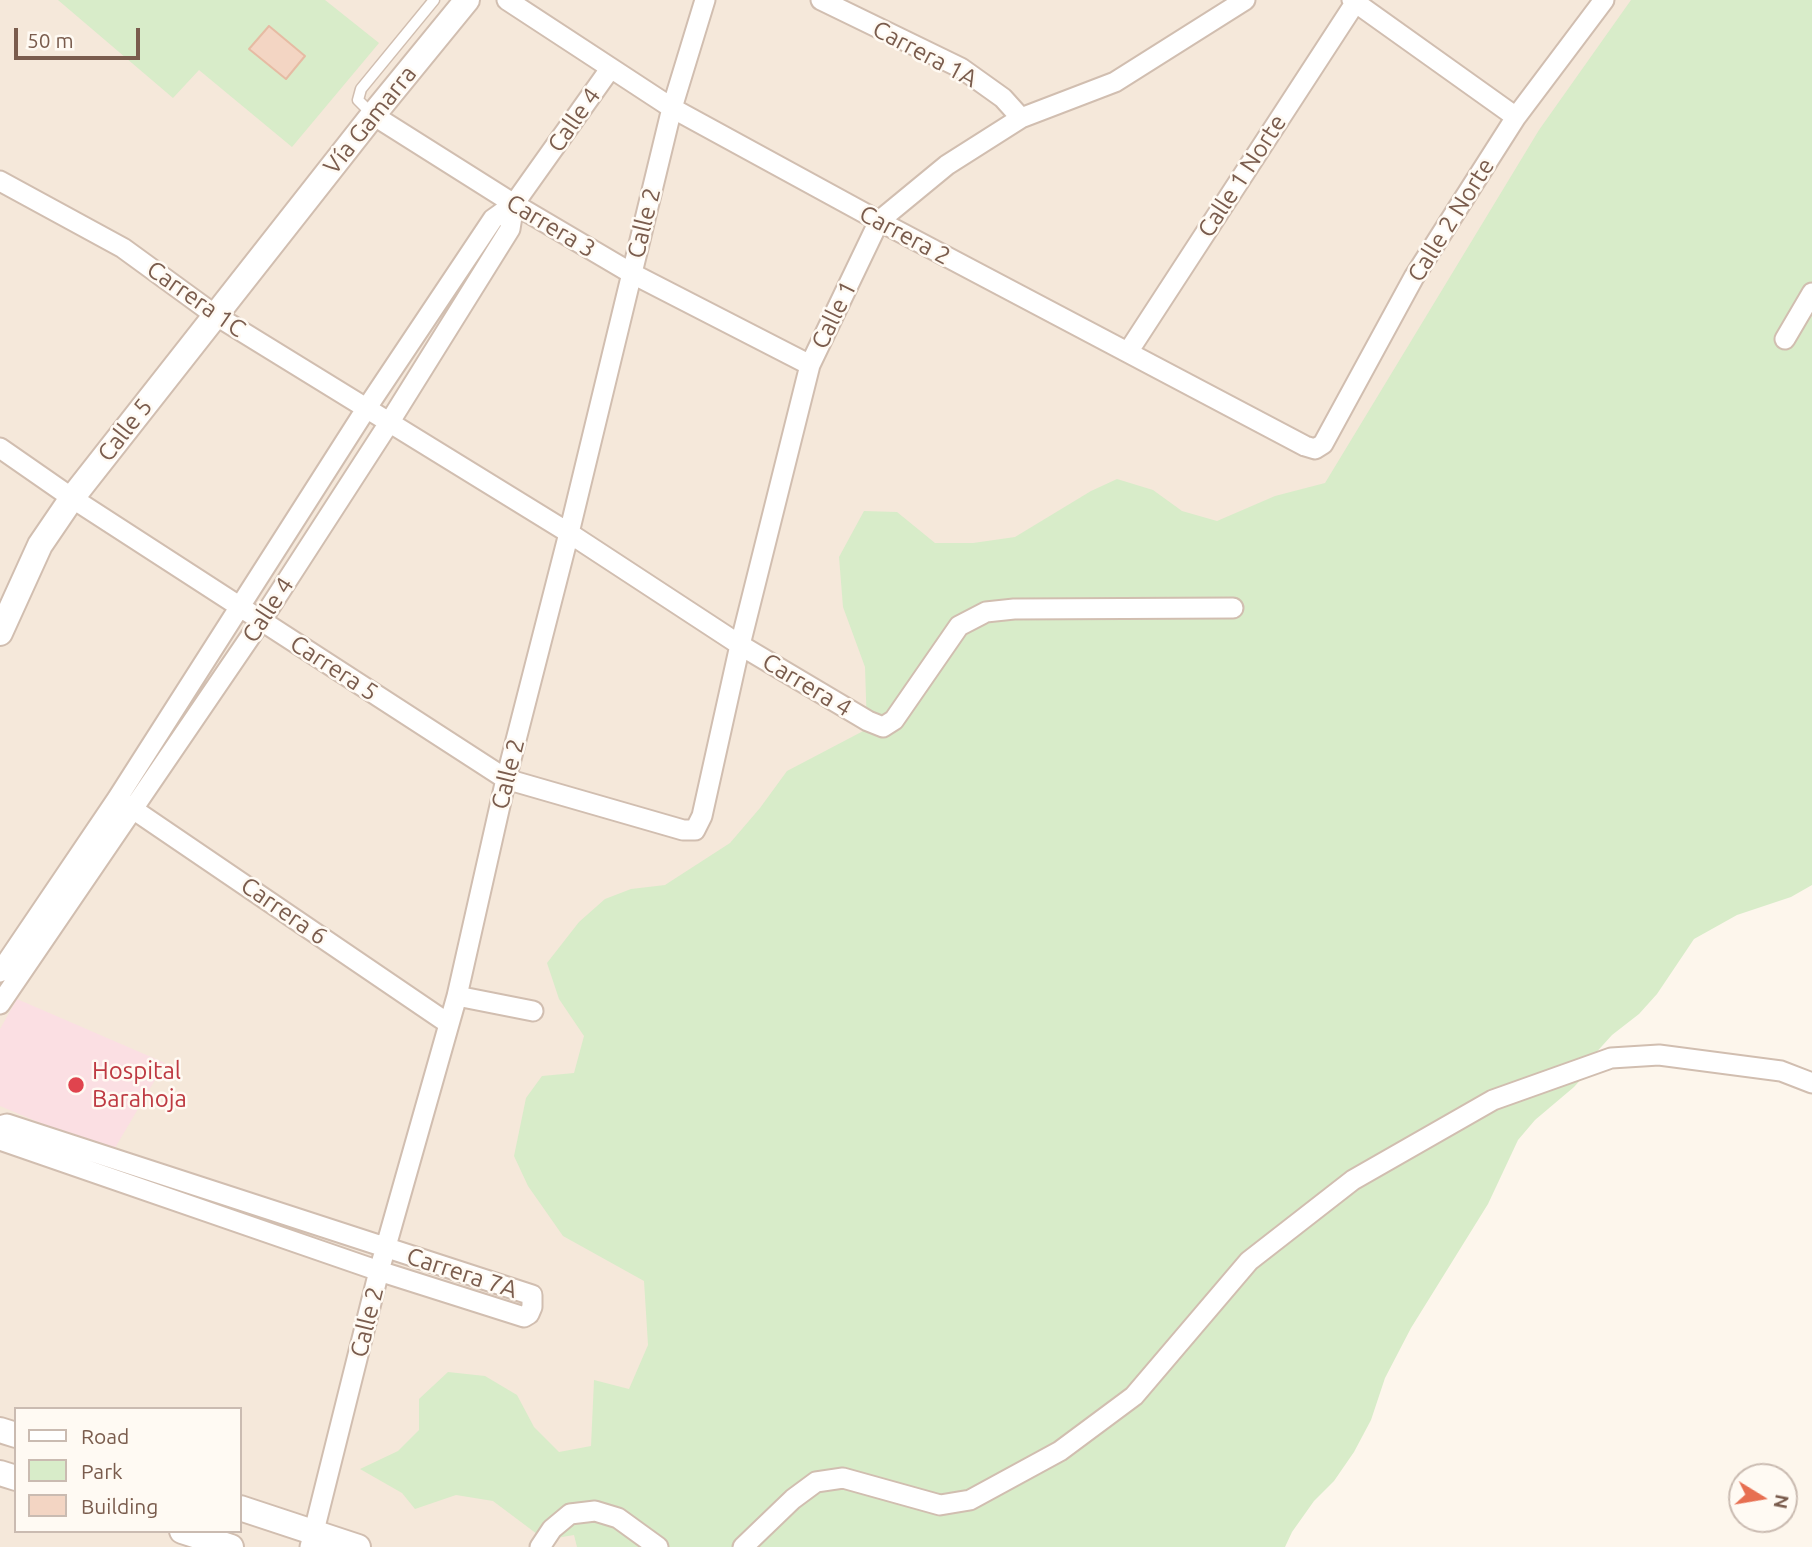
<!DOCTYPE html>
<html>
<head>
<meta charset="utf-8">
<style>
  body { margin:0 }
  #map { position:relative; width:1812px; height:1547px; overflow:hidden; background:#fdf6ec; font-family:Ubuntu,sans-serif }
  canvas { display:block }
  .legend { position:absolute; left:14px; top:1407px; width:228px; height:126px; box-sizing:border-box; background:#fffaf3; border:2px solid #cabbb1; margin:0; padding:9px 12px; list-style:none; font-size:21px; color:#7a5c4d }
  .legend li { display:flex; align-items:center; gap:14px; height:35px }
  .legend b { width:35px; border:2px solid #cabbb1 }
  .north { position:absolute; left:1728px; top:1463px; width:70px; height:70px; box-sizing:border-box; background:#fffaf3; border:2px solid #cabbb1; border-radius:50%; rotate:101deg; font-size:19px; font-weight:700; line-height:28px; text-align:center; color:#7a5c4d }
  .north::after { content:''; display:block; margin:auto; width:24px; height:32px; background:#e76f51; clip-path:polygon(50% 0,100% 100%,50% 72%,0 100%) }
  .scale { position:absolute; left:14px; top:28px; width:126px; height:32px; box-sizing:border-box; border:4px solid #7a5c4d; border-top:0; padding-left:9px; font-size:21px; line-height:24px; white-space:nowrap; color:#7a5c4d; -webkit-text-stroke:5px #fffaf3; paint-order:stroke }
</style>
</head>
<body>
<div id="map">
<canvas width="1812" height="1547"></canvas>
<ul class="legend">
<li><b style="height:9px;background:#fff"></b>Road</li>
<li><b style="height:19px;background:#d8ecc9"></b>Park</li>
<li><b style="height:19px;background:#f3d5c3"></b>Building</li>
</ul>
<div class="north">N</div>
<div class="scale">50 m</div>
</div>
<script>
const ctx = document.querySelector('canvas').getContext('2d');
ctx.lineJoin = 'round';
function fillPath(path, color) { ctx.fillStyle = color; ctx.fill(path, 'evenodd'); }
const shape = rows => new Path2D(rows.map(r => 'M' + r).join(''));
function strokePath(path, color, width, dash) { ctx.strokeStyle = color; ctx.lineWidth = width; ctx.lineCap = dash ? 'butt' : 'round'; ctx.setLineDash(dash || []); ctx.stroke(path); }
function label(font, color, halo, rows, align = 'center') {
  ctx.font = font + ' Ubuntu,sans-serif'; ctx.lineWidth = 5; ctx.setLineDash([]); ctx.textBaseline = 'middle'; ctx.strokeStyle = halo; ctx.fillStyle = color; for (const [text, x, y, turn = 0] of rows) {
    ctx.save(); ctx.translate(x, y); ctx.rotate((+turn || 0) * Math.PI / 180); ctx.textAlign = isNaN(turn) ? turn : align; if (halo) ctx.strokeText(text, 0, 0); ctx.fillText(text, 0, 0); ctx.restore();
  }
}
fillPath(shape([
  [0,0,1812,0,749,1547,0,1547],
  [16,1409,240,1409,240,1531,16,1531]
]), '#f5e8da');
fillPath(shape([
  [17,999,165,1063,112,1153,0,1106,0,1029]
]), '#fbdfe3');
fillPath(shape([
  [58,0,325,0,379,43,292,147,199,70,173,98],
  [1631,0,1812,0,1812,885,1791,897,1737,915,1694,939,1657,994,1639,1014,1612,1035,1593,1056,1586,1074,1574,1087,1535,1120,1518,1140,1488,1204,1411,1328,1385,1378,1371,1420,1354,1452,1334,1481,1314,1501,1292,1532,1285,1547,577,1547,574,1535,545,1540,493,1501,456,1495,415,1509,402,1493,360,1469,398,1451,419,1430,419,1399,448,1372,485,1376,517,1395,534,1427,559,1452,591,1446,594,1380,629,1389,648,1345,644,1281,563,1236,528,1186,514,1156,526,1098,542,1076,574,1073,584,1036,559,999,547,963,579,922,605,899,631,889,665,885,730,843,760,808,787,771,867,729,865,667,843,607,839,557,864,511,897,512,935,543,973,543,1015,537,1091,491,1117,479,1153,490,1182,511,1217,521,1275,496,1325,483,1539,130]
]), '#d8ecc9');
const building = shape([
  [269,26,305,56,286,79,249,49,269,26]
]);
fillPath(building, '#f3d5c3');
strokePath(building, '#e6bba3', 2);
const service = shape([
  [372,114,358,100,361,89,434,0]
]);
const minor = shape([
  [507,0,672,108,879,221,1305,446,1315,449,1323,444,1414,277,1516,117,1604,0],
  [821,0,961,68,1003,98,1021,118],
  [1352,0,1516,117],
  [373,115,514,204,631,273,810,365],
  [0,181,123,248,215,315,569,533,740,645,868,721,883,727,894,720,959,626,986,612,1014,609,1233,608],
  [1785,339,1812,293],
  [1128,352,1357,0],
  [0,448,72,498,506,779,683,830,695,830,702,816,740,645,810,365,879,221,947,165,1021,118,1115,82,1245,0],
  [124,803,449,1024],
  [0,972,117,799,366,409,493,219,514,204,610,69],
  [457,996,533,1011],
  [0,1004,261,621,389,423,510,229,514,204],
  [0,1126,7,1124,532,1295,532,1307,529,1314,524,1317,379,1271,3,1141,0,1137],
  [310,1547,379,1271,457,996,506,779,569,533,672,108,705,0],
  [540,1547,552,1529,570,1514,595,1511,618,1518,658,1547],
  [743,1547,793,1499,816,1482,843,1478,940,1505,970,1500,1060,1451,1134,1396,1249,1261,1353,1180,1493,1100,1611,1058,1659,1055,1781,1071,1812,1083]
]);
const tertiary = shape([
  [0,633,40,545,72,498,373,115,467,0],
  [0,1430,16,1435],
  [0,1473,16,1478],
  [240,1508,358,1547],
  [182,1531,231,1547]
]);
strokePath(service, '#d1beb0', 13);
strokePath(minor, '#d1beb0', 23);
strokePath(tertiary, '#d1beb0', 28);
strokePath(service, '#fff', 10);
strokePath(minor, '#fff', 19);
strokePath(tertiary, '#fff', 24);
for (const [x, y, r, color] of [
  [76,1085,9,"#e0444e"]
]) { const dot = new Path2D(); dot.arc(x, y, r, 0, 2 * Math.PI); ctx.fillStyle = color; ctx.fill(dot); strokePath(dot, '#fffaf3', 2.5); }
label('24px', '#7a5c4d', '#fffaf3', [
  ["Carrera 1A",925,54,28],
  ["Vía Gamarra",370,120,-51],
  ["Calle 4",574,120,-55],
  ["Calle 1 Norte",1242,176,-57],
  ["Calle 2 Norte",1451,220,-58],
  ["Calle 2",644,223,-76],
  ["Carrera 3",551,226,31],
  ["Carrera 2",905,235,28],
  ["Carrera 1C",196,299,35],
  ["Calle 1",834,315,-64],
  ["Calle 5",125,430,-52],
  ["Calle 4",268,610,-57],
  ["Carrera 5",334,668,33],
  ["Carrera 4",807,685,31],
  ["Calle 2",508,774,-76],
  ["Carrera 6",284,911,35],
  ["Carrera 7A",462,1273,18],
  ["Calle 2",367,1322,-76]
]);
label('24px', '#be3a42', '#fffaf3', [
  ["Hospital",92,1071],
  ["Barahoja",92,1099]
], 'left');
</script>
</body>
</html>
